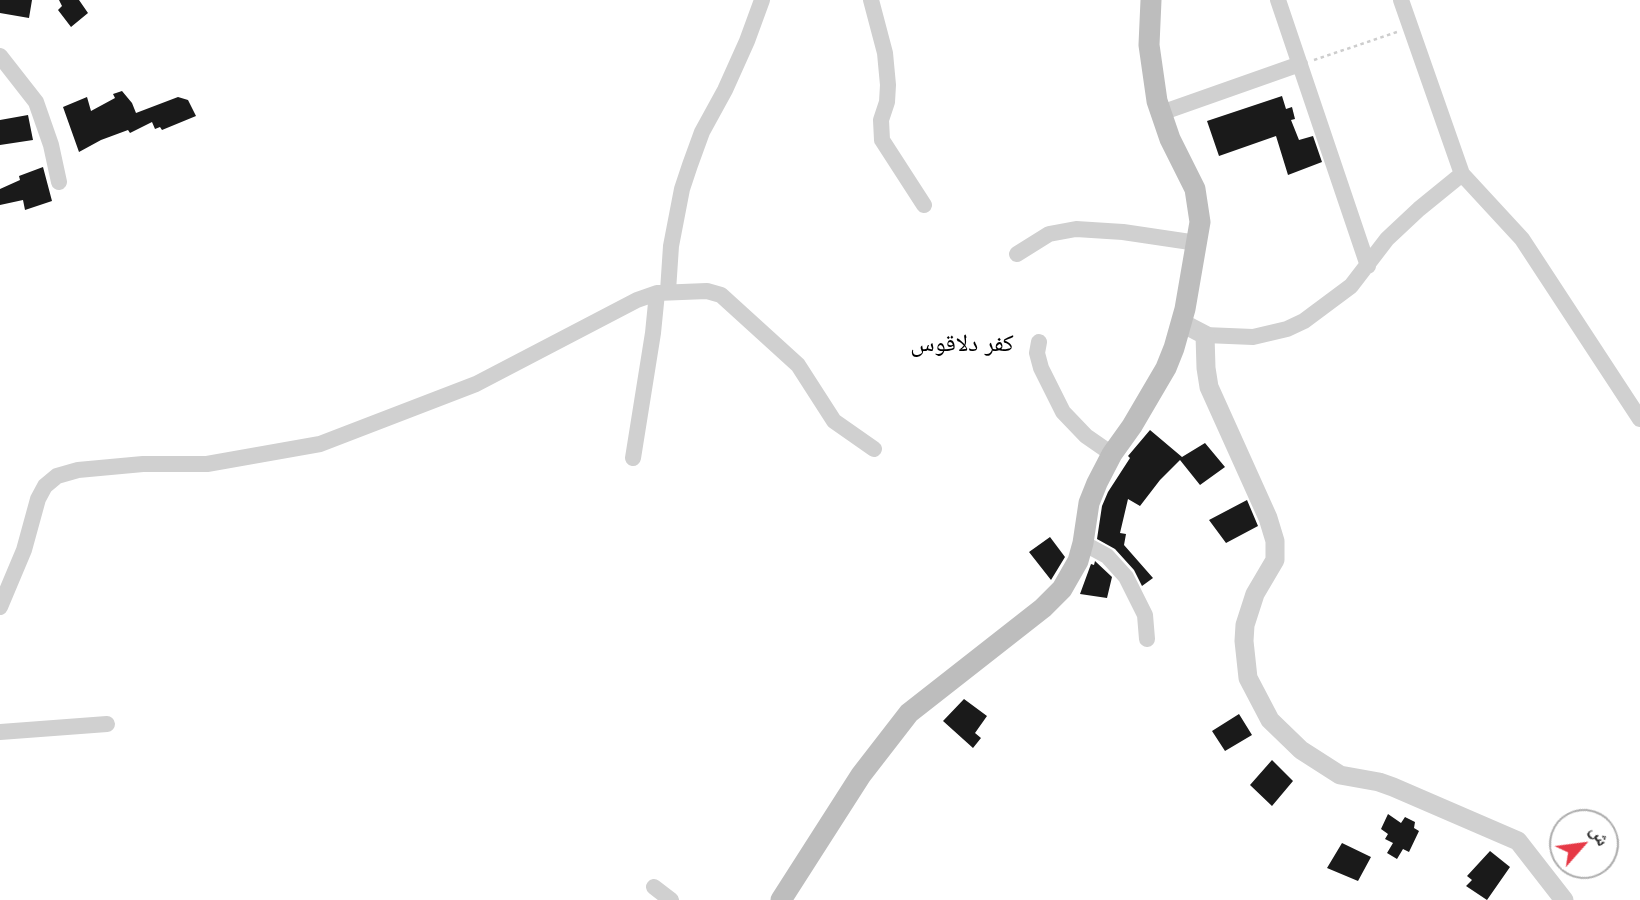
<!DOCTYPE html>
<html>
<head>
<meta charset="utf-8">
<style>
  body { margin:0 }
  #map { position:relative; width:1640px; height:900px; overflow:hidden; background:#fff; font-family:Quicksand,"Noto Naskh Arabic",sans-serif }
  canvas { display:block }
  .north { position:absolute; left:1549px; top:809px; width:70px; height:70px; box-sizing:border-box; background:#fff; border:2px solid #adadad; border-radius:50%; rotate:62deg; font-size:19px; font-weight:700; line-height:28px; text-align:center; color:#333 }
  .north::after { content:''; display:block; margin:auto; width:24px; height:32px; background:#e63946; clip-path:polygon(50% 0,100% 100%,50% 72%,0 100%) }
</style>
</head>
<body>
<div id="map">
<canvas width="1640" height="900"></canvas>
<div class="north">ش</div>
</div>
<script>
const ctx = document.querySelector('canvas').getContext('2d');
ctx.lineJoin = 'round';
function fillPath(path, color) { ctx.fillStyle = color; ctx.fill(path, 'evenodd'); }
const shape = rows => new Path2D(rows.map(r => 'M' + r).join(''));
function strokePath(path, color, width, dash) { ctx.strokeStyle = color; ctx.lineWidth = width; ctx.lineCap = dash ? 'butt' : 'round'; ctx.setLineDash(dash || []); ctx.stroke(path); }
function label(font, color, halo, rows, align = 'center') {
  ctx.font = font + ' Quicksand,"Noto Naskh Arabic",sans-serif'; ctx.lineWidth = 7; ctx.setLineDash([]); ctx.textBaseline = 'middle'; ctx.strokeStyle = halo; ctx.fillStyle = color; for (const [text, x, y, turn = 0] of rows) {
    ctx.save(); ctx.translate(x, y); ctx.rotate((+turn || 0) * Math.PI / 180); ctx.textAlign = isNaN(turn) ? turn : align; if (halo) ctx.strokeText(text, 0, 0); ctx.fillText(text, 0, 0); ctx.restore();
  }
}
fillPath(shape([
  [0,0,32,0,29,18,0,13],
  [59,0,79,0,88,13,71,27,58,10,62,6],
  [122,91,132,103,136,113,178,97,188,100,196,116,162,130,160,127,155,129,152,122,130,133,128,130,101,140,79,152,63,107,87,97,91,111,115,98,113,94],
  [1282,96,1286,109,1292,107,1295,119,1291,120,1299,140,1313,136,1322,162,1288,175,1276,136,1219,156,1207,121],
  [28,115,33,140,0,145,0,120],
  [43,167,52,201,25,210,23,200,0,205,0,189,20,180,19,176],
  [1150,430,1182,457,1205,443,1225,467,1200,485,1180,460,1160,480,1140,506,1128,499,1120,533,1126,534,1124,545,1153,578,1142,586,1134,570,1115,549,1097,539,1102,506,1108,492,1130,458,1128,456],
  [1247,500,1258,526,1226,543,1209,520],
  [1050,537,1065,557,1051,580,1029,552],
  [1095,561,1112,577,1107,598,1080,594,1091,564,1094,565],
  [964,699,987,716,975,733,981,738,973,748,943,721],
  [1239,714,1252,735,1225,751,1212,731],
  [1272,760,1293,781,1272,806,1250,785],
  [1388,814,1401,823,1405,817,1415,822,1414,828,1419,831,1409,852,1403,849,1397,859,1387,853,1393,843,1385,839,1388,834,1381,829],
  [1342,843,1371,857,1358,881,1327,868],
  [1490,851,1510,867,1487,900,1466,886,1472,880,1467,876]
]), '#1a1a1a');
strokePath(shape([
  [1314,60,1397,32]
]), '#cdcdcd', 2.5, [3.5, 3.5]);
strokePath(shape([
  [871,0,885,53,888,85,887,102,881,120,882,140,924,205],
  [1278,0,1368,266],
  [1401,0,1462,174,1522,239,1640,419],
  [0,56,36,102,51,145,59,182],
  [1161,113,1300,64],
  [1017,254,1049,234,1076,229,1123,232,1197,243],
  [668,291,671,246,682,189,690,165,702,132,725,90,747,41,762,0],
  [1205,335,1253,337,1287,329,1304,321,1351,286,1387,239,1419,209,1462,174],
  [1039,342,1037,353,1041,368,1063,412,1086,436,1112,454],
  [633,458,653,333,657,293],
  [1083,543,1107,556,1126,577,1145,615,1147,639],
  [0,607,24,550,38,499,45,486,57,476,78,470,143,464,207,464,320,444,476,384,637,300,657,293,707,291,721,295,798,365,834,421,874,449],
  [0,732,107,724],
  [654,887,671,900]
]), '#d0d0d0', 16);
strokePath(shape([
  [1182,323,1205,335,1206,368,1209,387,1268,518,1275,541,1275,560,1255,594,1245,625,1244,641,1248,678,1270,720,1301,750,1340,775,1379,782,1393,787,1518,841,1564,900]
]), '#d0d0d0', 19);
strokePath(shape([
  [781,900,861,775,909,713,1043,608,1062,589,1078,561,1083,543,1089,503,1097,483,1112,454,1132,426,1166,368,1174,348,1185,309,1200,222,1195,189,1170,139,1157,101,1149,45,1151,0]
]), '#bdbdbd', 21);
label('24px', '#000', '#fff', [
  ["كفر دلاقوس",962,344]
]);
</script>
</body>
</html>
